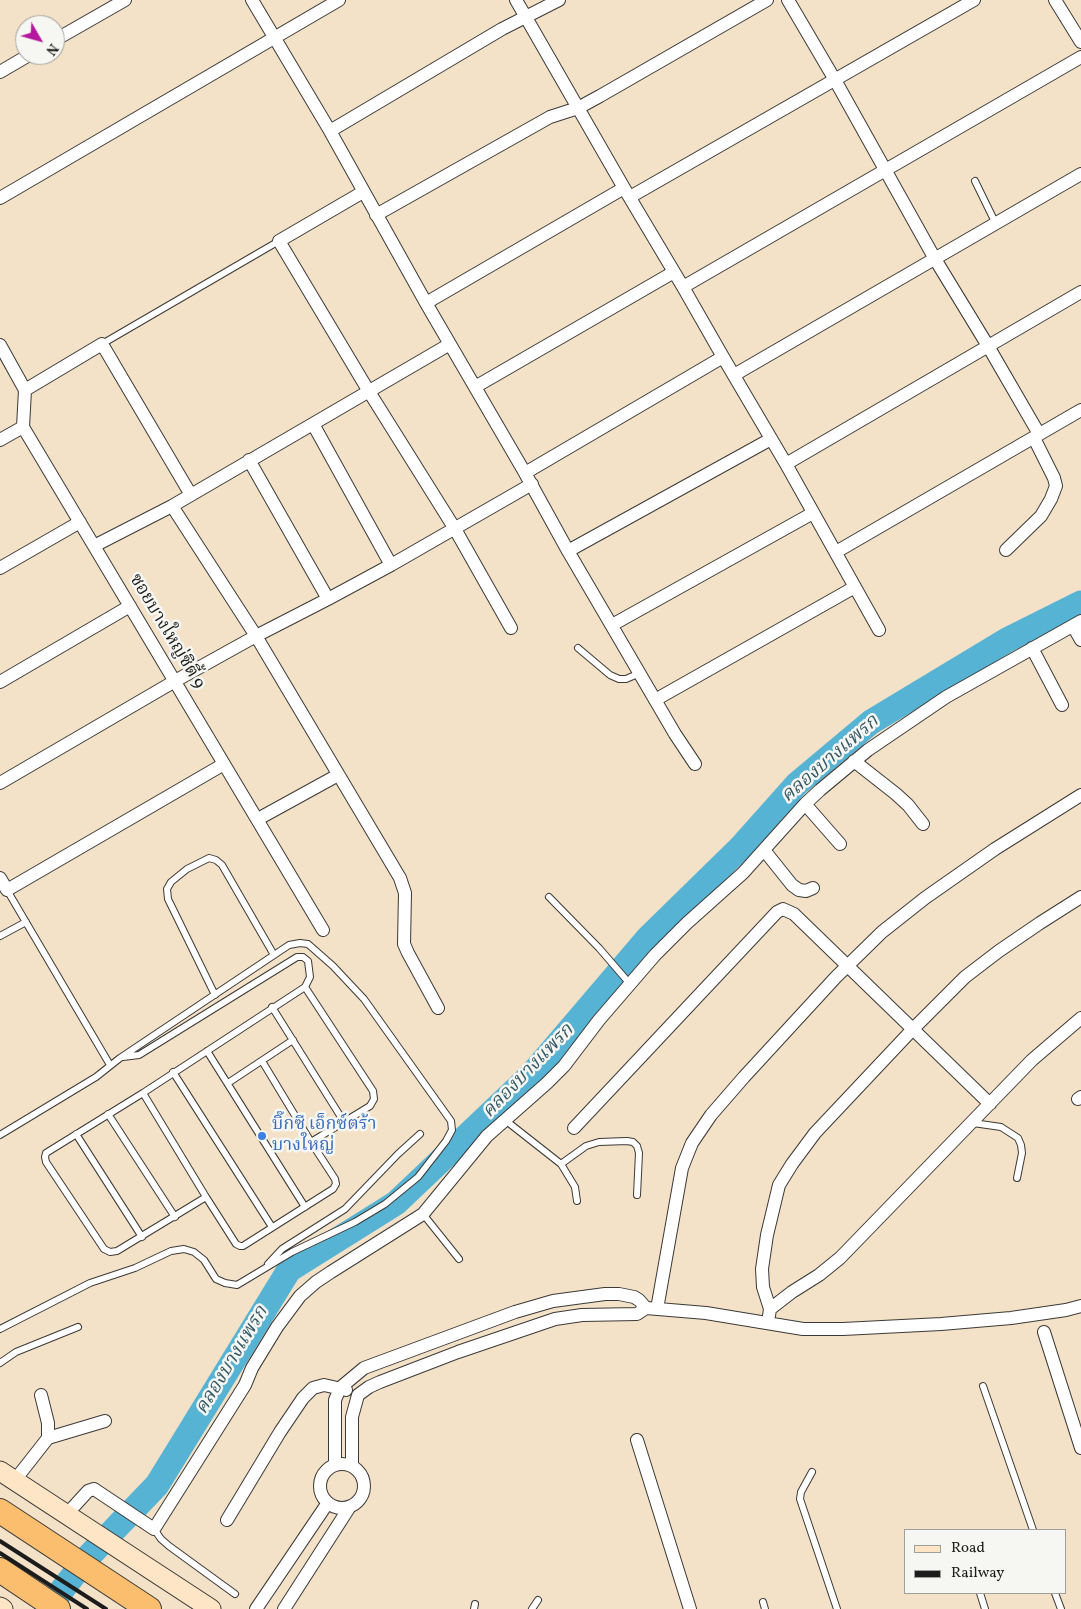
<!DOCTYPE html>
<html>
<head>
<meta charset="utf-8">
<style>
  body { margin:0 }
  #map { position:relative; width:1081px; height:1609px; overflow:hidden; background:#f3e1c8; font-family:Vollkorn,serif }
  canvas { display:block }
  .legend { position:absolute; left:904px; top:1529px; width:162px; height:65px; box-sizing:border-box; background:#f6f6f2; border:1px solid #9f9f9c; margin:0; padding:6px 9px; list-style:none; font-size:15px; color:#1c1c1c }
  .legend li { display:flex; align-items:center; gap:10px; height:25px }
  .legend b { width:25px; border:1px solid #9f9f9c }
  .north { position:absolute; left:15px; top:15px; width:50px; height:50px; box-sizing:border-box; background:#f6f6f2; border:1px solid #9f9f9c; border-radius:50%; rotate:128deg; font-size:14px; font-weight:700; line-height:20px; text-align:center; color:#1c1c1c }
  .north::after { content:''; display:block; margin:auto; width:18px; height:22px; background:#b5179e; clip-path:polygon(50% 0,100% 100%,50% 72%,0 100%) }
</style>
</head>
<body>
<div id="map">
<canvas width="1081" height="1609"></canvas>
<ul class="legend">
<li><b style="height:6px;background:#fde5c5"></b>Road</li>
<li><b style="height:6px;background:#1c1c1c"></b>Railway</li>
</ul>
<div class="north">N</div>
</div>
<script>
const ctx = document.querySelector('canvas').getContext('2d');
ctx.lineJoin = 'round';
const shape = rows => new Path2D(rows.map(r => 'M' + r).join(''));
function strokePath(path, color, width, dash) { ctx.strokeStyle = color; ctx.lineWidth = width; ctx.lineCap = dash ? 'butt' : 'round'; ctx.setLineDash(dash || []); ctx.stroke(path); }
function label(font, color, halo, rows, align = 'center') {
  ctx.font = font + ' Vollkorn,"Noto Serif Thai",serif'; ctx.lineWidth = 5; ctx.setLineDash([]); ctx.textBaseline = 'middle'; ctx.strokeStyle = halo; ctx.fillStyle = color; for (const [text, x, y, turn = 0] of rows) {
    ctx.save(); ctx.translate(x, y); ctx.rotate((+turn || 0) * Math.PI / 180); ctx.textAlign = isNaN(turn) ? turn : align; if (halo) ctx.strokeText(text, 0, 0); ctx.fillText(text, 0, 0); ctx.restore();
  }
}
strokePath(shape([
  [47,1609,88,1557,157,1485,289,1270,396,1203,532,1074,647,939,740,848,797,784,871,722,1007,640,1081,603]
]), '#56b3d4', 25);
const lane = shape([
  [975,181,996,224],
  [102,344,279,241],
  [578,648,610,675,619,679,626,679,640,673],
  [7,890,110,1065],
  [549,897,599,948,630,984],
  [0,936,26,922],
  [215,995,168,899,167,889,171,882,187,869,209,858,216,860,222,865,274,955],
  [272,1007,344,1122],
  [207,1051,305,1207],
  [123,1057,139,1055,297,957,303,957,308,961,310,977,305,987,143,1093,46,1153,45,1157,46,1162,104,1249,110,1252,117,1251,206,1197],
  [262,1061,311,1142],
  [173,1072,272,1227],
  [228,1083,293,1040],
  [143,1093,206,1197,236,1244,240,1246,243,1246,333,1189,336,1184,335,1179,311,1142,370,1106,374,1099,373,1091,305,987],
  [108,1114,175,1217],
  [505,1120,561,1164,575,1187,577,1201],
  [973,1123,1001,1127,1018,1138,1021,1145,1022,1153,1017,1178],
  [76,1134,142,1237],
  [0,1135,96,1077,120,1058,289,945,300,943,308,944,333,966,364,999,451,1121,452,1130,446,1141,418,1177,385,1204,355,1222,292,1252,237,1285,225,1283,216,1279,204,1260,194,1252,184,1249,171,1251,135,1268,90,1283,0,1329],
  [561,1164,586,1146,599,1142,627,1141,633,1142,637,1146,639,1153,637,1195],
  [423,1214,459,1259],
  [268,1264,282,1249,345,1209,398,1154,420,1134],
  [0,1363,16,1352,78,1327],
  [983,1386,1033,1530],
  [812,1472,801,1492,800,1499,837,1609],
  [154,1529,161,1539,169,1546,235,1594],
  [980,1593,985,1609],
  [1055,1593,1061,1609],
  [763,1602,765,1609],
  [474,1609,475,1604],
  [532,1609,538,1600]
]);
const street = shape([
  [252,0,330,131,426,303,525,473,568,551,675,734,695,764],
  [516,0,624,188,683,287,723,357,786,464,879,630],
  [788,0,835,80,935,259,988,346,1039,434],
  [1055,0,1081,42],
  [55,40,125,0],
  [0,72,29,55],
  [330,131,502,29,559,0],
  [363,192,279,241,368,390,455,529,511,628],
  [630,197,974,0],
  [0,198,339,0],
  [376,215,550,117,578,108,600,96,767,0],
  [683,287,1081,57],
  [426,303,624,188],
  [0,345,25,390,23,427,323,930],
  [734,375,1081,174],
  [475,387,674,272],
  [25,390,102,344,191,495],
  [313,424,391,565],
  [0,440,23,427],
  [249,460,328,599],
  [786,464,1081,292],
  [525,473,723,357],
  [172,506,256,636,400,878,405,893,404,944,408,953,438,1008],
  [94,546,172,506,450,344],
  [1006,550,1041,516,1051,499,1056,486,1054,478,1034,438],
  [568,551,771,439],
  [836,552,1081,410],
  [0,568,80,522],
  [612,625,813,513],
  [1073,626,1081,640],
  [1032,648,1062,705],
  [0,682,130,606],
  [655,700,855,587],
  [854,761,896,794,908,805,923,824],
  [0,783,175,681,256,636,328,599,391,565,532,484],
  [805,804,840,844],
  [258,819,338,775],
  [764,850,792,885,799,890,806,891,813,888],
  [0,878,7,890,224,764],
  [1078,1099,1081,1097],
  [574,1128,777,912,783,909,794,914,990,1104],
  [657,1309,682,1168,692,1143,711,1115,744,1077,836,977,882,932,925,898,995,849,1081,795],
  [770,1309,763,1287,762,1269,767,1235,779,1185,792,1164,815,1133,912,1030,965,977,999,951,1040,923,1081,897],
  [769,1316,770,1309,792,1292,819,1275,840,1258,1032,1060,1081,1018],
  [1044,1332,1081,1448],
  [41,1395,48,1423,48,1438],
  [637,1440,690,1609],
  '320 1486a22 22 0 1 1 44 0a22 22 0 1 1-44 0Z',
  [335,1465,335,1400,340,1388,364,1368,515,1312,553,1301,605,1294,619,1294,634,1297,639,1300,646,1308],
  [352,1466,352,1417,358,1395,369,1387,380,1382,458,1352,555,1319,582,1315,637,1314,646,1308,706,1313,803,1329,843,1329,941,1324,1011,1318,1066,1310,1081,1306],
  [15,1480,48,1438,105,1421],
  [67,1514,88,1491,94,1489,154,1529,245,1385,252,1368,277,1327,300,1296,316,1282,331,1272,423,1214,487,1136,547,1083,564,1066,599,1020,655,955,687,923,743,873,805,804,820,790,868,750,946,697,1081,621],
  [227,1520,280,1432,303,1398,313,1388,324,1385,346,1390],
  [256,1609,327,1504],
  [284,1609,349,1508]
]);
const secondary = shape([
  [0,1471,211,1609],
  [0,1607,3,1609]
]);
const highway = shape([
  [0,1511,149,1609],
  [0,1570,58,1609]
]);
strokePath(lane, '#3c3a36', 8);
strokePath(street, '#3c3a36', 14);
strokePath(secondary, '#3c3a36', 21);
strokePath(highway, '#3c3a36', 26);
strokePath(lane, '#fff', 6);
strokePath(street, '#fff', 12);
strokePath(secondary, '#fde5c5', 19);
strokePath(highway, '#fbbe6e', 24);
strokePath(shape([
  [0,1541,106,1609],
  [0,1553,87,1609]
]), '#1c1c1c', 4);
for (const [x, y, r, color] of [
  [262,1136,5,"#3f7fe0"]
]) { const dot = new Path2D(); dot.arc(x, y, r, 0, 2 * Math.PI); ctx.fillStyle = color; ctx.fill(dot); strokePath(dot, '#f6f6f2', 2); }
label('18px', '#1c1c1c', '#f6f6f2', [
  ["ซอยบางใหญ่ซิตี้ 9",166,632,59]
]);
label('18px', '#366cbe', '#f6f6f2', [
  ["บิ๊กซี เอ็กซ์ตร้า",272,1126],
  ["บางใหญ่",272,1147]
], 'left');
label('italic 19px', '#335866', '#f6f6f2', [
  ["คลองบางแพรก",831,760,-41],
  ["คลองบางแพรก",529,1072,-46],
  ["คลองบางแพรก",233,1361,-59]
]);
</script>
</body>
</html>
